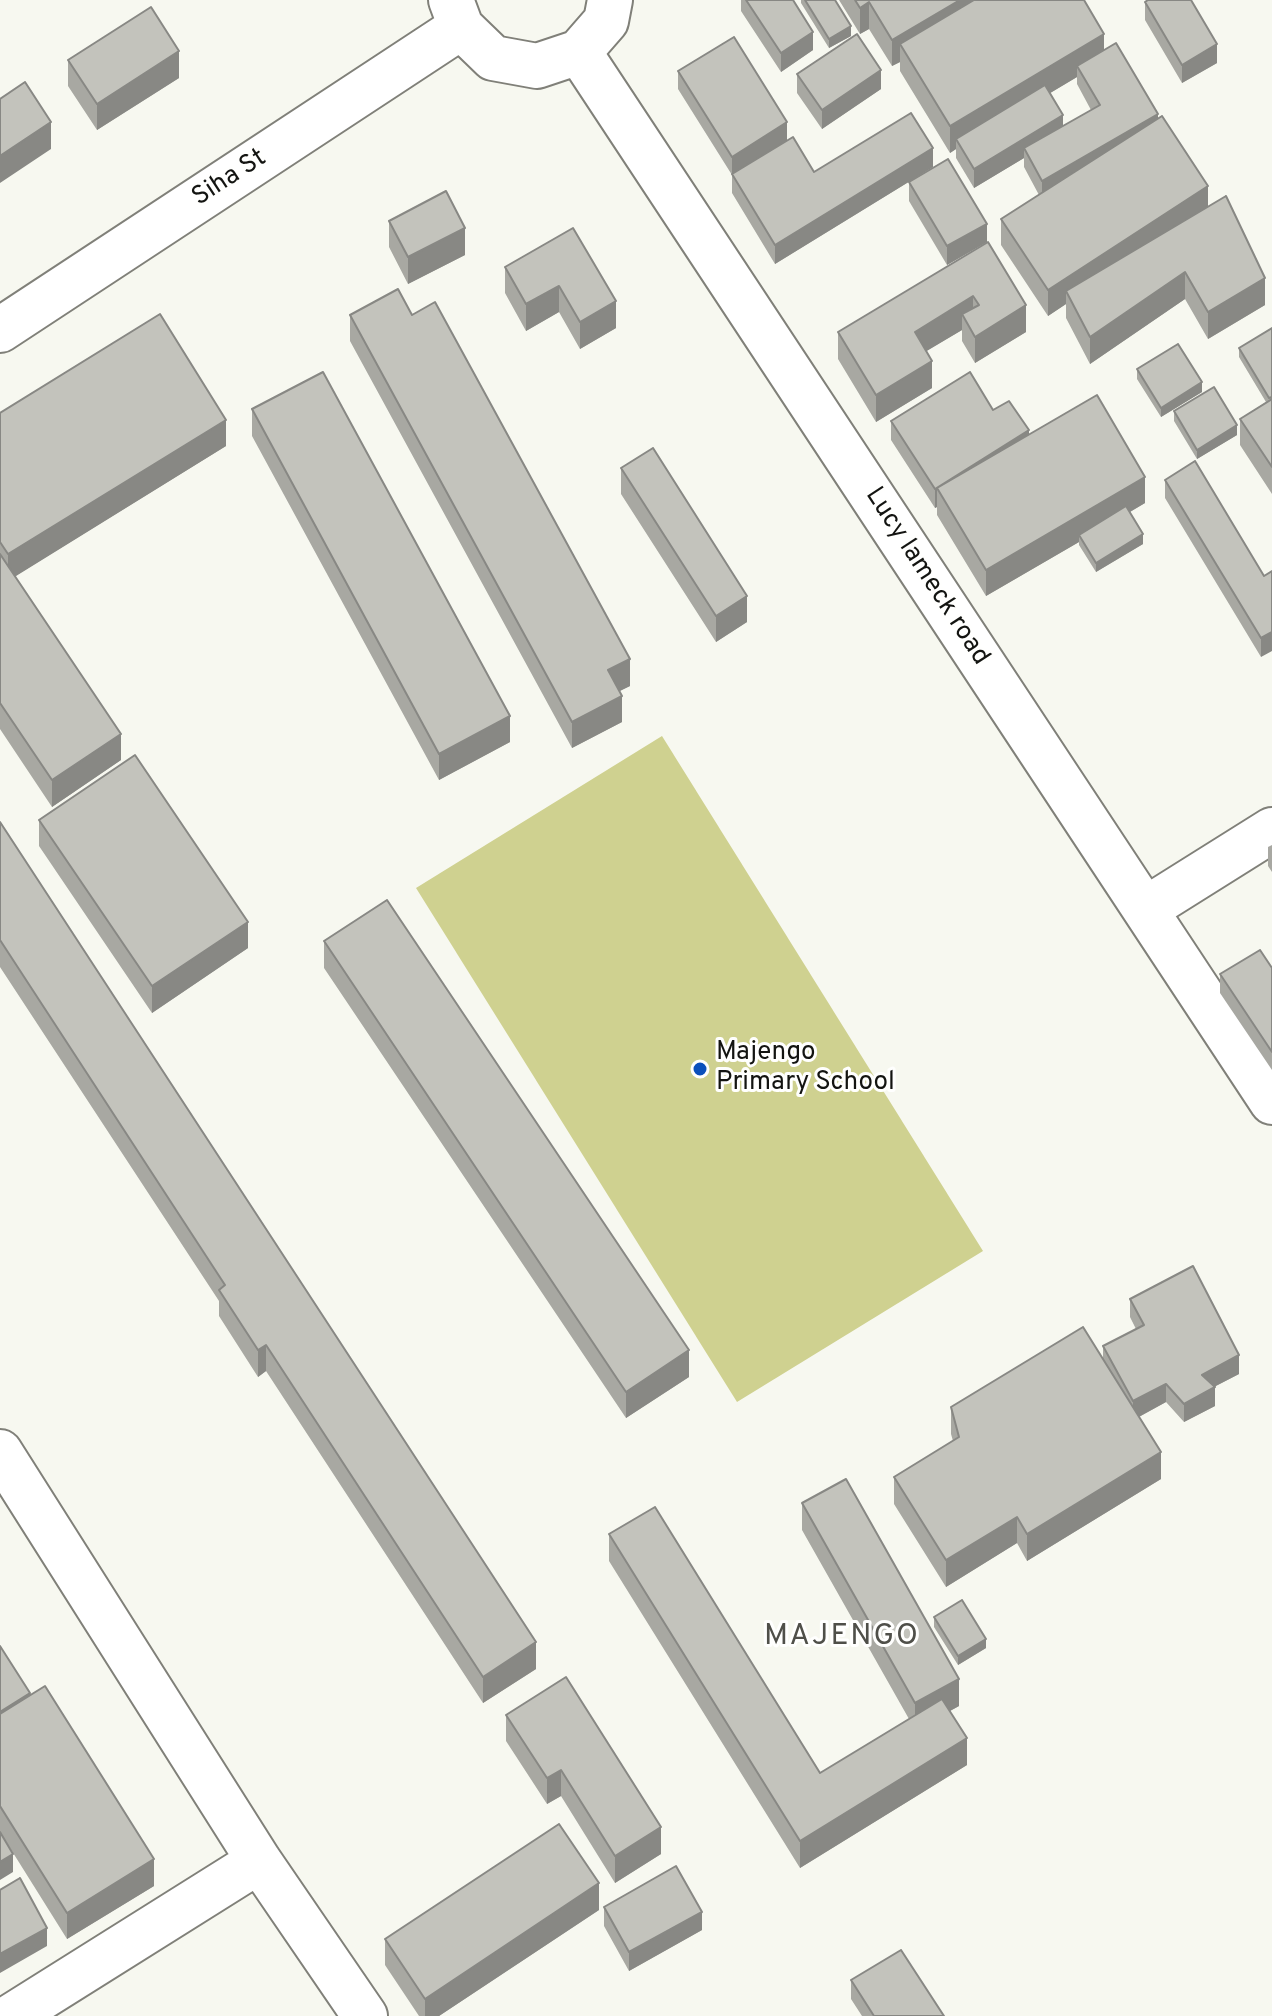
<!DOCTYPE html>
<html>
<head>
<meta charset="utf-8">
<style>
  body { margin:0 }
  canvas { display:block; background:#f7f8f0 }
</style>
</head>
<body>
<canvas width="1272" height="2016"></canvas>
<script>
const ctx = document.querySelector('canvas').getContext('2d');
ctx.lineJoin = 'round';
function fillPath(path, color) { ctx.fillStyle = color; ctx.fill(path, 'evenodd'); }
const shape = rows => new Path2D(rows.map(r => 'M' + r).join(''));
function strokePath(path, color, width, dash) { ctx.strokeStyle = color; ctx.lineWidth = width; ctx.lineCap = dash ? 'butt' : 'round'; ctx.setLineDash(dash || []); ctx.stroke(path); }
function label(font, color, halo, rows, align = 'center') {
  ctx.font = font + ' Overpass,sans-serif'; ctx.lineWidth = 6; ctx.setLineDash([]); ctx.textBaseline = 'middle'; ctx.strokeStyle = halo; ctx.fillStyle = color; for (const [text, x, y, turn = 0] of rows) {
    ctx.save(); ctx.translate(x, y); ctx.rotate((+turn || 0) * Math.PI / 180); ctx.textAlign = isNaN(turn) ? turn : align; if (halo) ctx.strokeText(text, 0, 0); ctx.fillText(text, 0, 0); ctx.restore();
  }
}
fillPath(shape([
  [662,736,983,1251,737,1402,416,888]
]), '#cfd190');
const minor = shape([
  [451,0,461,27,493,58,537,66,579,52,606,21,610,0],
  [579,52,1272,1102],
  [0,330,461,27],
  [1146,909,1272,830],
  [0,1452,259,1861,365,2016],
  [12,2016,259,1861]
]);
strokePath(minor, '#808079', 48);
strokePath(minor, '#fff', 44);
fillPath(shape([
  [741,0,793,0,813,50,781,72,741,11],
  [801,0,835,0,851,36,829,48,801,3],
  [839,0,973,0,1104,50,1158,118,1208,207,1265,305,1208,339,1185,299,1090,364,1066,318,1066,304,1048,316,1001,245,1001,219,1039,195,1024,167,1024,158,974,188,956,158,956,149,950,153,900,71,900,62,892,66,869,29,860,34],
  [1077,77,1077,84,1091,110,1063,126,1050,93],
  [1145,2,1217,63,1182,83,1145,20],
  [68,60,179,78,97,130,68,86],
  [678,71,787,140,814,172,933,167,775,264,732,193,732,175,678,89],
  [797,74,881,89,822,129,797,93],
  [909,182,987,242,947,265,909,201],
  [389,221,465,255,408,284,389,247],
  [988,242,1026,332,975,363,962,341,962,330,926,351,932,388,876,422,838,359,838,332],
  [505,267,616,301,616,328,580,349,559,312,526,331,505,293],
  [350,315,630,686,619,691,622,722,572,748,350,341],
  [1272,328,1272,494,1240,445,1240,419,1266,402,1239,357,1239,348],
  [1137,369,1202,392,1161,417,1137,379],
  [252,409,510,742,439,780,252,436],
  [993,410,1029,434,1145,503,1130,512,1143,544,1096,572,1079,545,1079,542,986,596,937,515,937,507,935,508,891,440,891,421],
  [1174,411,1237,435,1197,459,1174,421],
  [0,413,226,446,15,576,121,760,52,807,0,729],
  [621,468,747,622,716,642,621,494],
  [1165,480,1264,576,1261,657,1165,498],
  [39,820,248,948,152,1013,39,846],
  [0,822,536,1669,483,1703,266,1371,258,1377,219,1316,219,1301,0,967],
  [1272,845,1272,872,1268,866,1268,847],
  [324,941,689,1377,626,1418,324,968],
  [1272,968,1272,1070,1220,993,1220,974],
  [1130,1299,1239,1374,1214,1387,1215,1406,1184,1422,1166,1402,1139,1417,1161,1479,1027,1561,1017,1543,946,1587,894,1504,894,1477,953,1441,951,1434,951,1407,1103,1359,1103,1346,1136,1329,1130,1317],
  [802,1503,959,1706,950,1711,967,1765,800,1868,609,1561,609,1534,820,1773,909,1719,802,1530],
  [934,1617,986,1648,958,1665,934,1627],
  [0,1646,30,1695,154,1886,67,1939,0,1832],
  [506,1715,661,1854,615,1883,561,1796,547,1804,506,1741],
  [604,1907,702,1930,629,1971,604,1926],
  [599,1910,439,2016,419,2016,385,1965,385,1939],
  [851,1980,944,2016,862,2016,851,1999]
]), '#a8a8a2');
fillPath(shape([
  [960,0,973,0,900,44,900,62,892,66,892,40],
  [869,2,869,29,860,34,860,8],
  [851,26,851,36,829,48,829,39],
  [813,32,813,50,781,72,781,53],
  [1104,34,1104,60,1077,66,1077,77,960,147,956,139,956,149,950,153,950,126],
  [1217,44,1217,63,1182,83,1182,65],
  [179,51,179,78,97,130,97,104],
  [881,70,881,89,822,129,822,110],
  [1158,114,1158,133,1042,200,1042,181],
  [1063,115,1063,134,1024,148,1024,158,974,188,974,169],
  [51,122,51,149,0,183,0,156],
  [787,122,787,141,732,175,732,157],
  [933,148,933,167,775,264,775,245],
  [1208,186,1208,213,1066,291,1066,304,1048,316,1048,290],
  [987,224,987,242,947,265,947,246],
  [465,228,465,255,408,284,408,257],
  [1185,272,1185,299,1090,364,1090,337],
  [1265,278,1265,305,1208,339,1208,312],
  [559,286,559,312,526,331,526,304],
  [973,296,973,323,962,314,962,330,915,358,915,332],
  [616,301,616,328,580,349,580,322],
  [1026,305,1026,332,975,363,975,337],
  [932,361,932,388,876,422,876,395],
  [1202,382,1202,392,1161,417,1161,408],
  [226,420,226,446,8,581,8,554],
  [1237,425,1237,435,1197,459,1197,450],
  [1029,430,1029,449,937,488,937,507,935,508,935,489],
  [1145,477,1145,503,1082,540,1079,535,1079,542,986,596,986,570],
  [1143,534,1143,544,1096,572,1096,563],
  [747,596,747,622,716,642,716,616],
  [1272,632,1272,651,1261,657,1261,638],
  [630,659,630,686,608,697,608,670],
  [622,696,622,722,572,748,572,722],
  [510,716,510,742,439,780,439,754],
  [121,734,121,760,52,807,52,780],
  [248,922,248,948,152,1013,152,986],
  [266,1345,266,1371,258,1377,258,1350],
  [689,1350,689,1377,626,1418,626,1392],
  [1239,1355,1239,1374,1202,1393,1202,1375],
  [1166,1384,1166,1402,1133,1420,1133,1401],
  [1215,1387,1215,1406,1184,1422,1184,1404],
  [1161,1452,1161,1479,1027,1561,1027,1534],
  [1017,1517,1017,1543,946,1587,946,1560],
  [986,1639,986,1648,958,1665,958,1656],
  [536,1642,536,1669,483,1703,483,1677],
  [959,1679,959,1706,915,1730,915,1703],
  [30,1693,30,1712,0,1731,0,1712],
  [967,1738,967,1765,800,1868,800,1841],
  [561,1770,561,1796,547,1804,547,1778],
  [661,1827,661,1854,615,1883,615,1856],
  [13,1854,13,1872,0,1880,0,1862],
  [154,1859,154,1886,67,1939,67,1913],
  [599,1883,599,1910,439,2016,425,2016,425,1999],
  [702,1912,702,1930,629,1971,629,1952],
  [47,1928,47,1946,0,1973,0,1954]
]), '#888884');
const building = shape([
  [746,0,793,0,813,32,781,53,746,0],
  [805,0,835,0,851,26,829,39,805,0],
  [855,0,960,0,892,40,869,2,860,8,855,0],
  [974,0,1084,0,1104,34,950,126,900,44,974,0],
  [1148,0,1191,0,1217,44,1182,65,1145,2,1148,0],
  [151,7,179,51,97,104,68,60,151,7],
  [857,34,881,70,822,110,797,74,857,34],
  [734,37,787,122,732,157,678,71,734,37],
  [1116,43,1158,114,1042,181,1024,148,1100,105,1077,66,1116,43],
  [25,82,51,122,0,156,0,99,25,82],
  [1045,85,1063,115,974,169,956,139,1045,85],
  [911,113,933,148,775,245,732,174,793,137,814,172,911,113],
  [1162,116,1208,186,1048,290,1001,219,1162,116],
  [948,159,987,224,947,246,909,182,948,159],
  [446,191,465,228,408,257,389,221,446,191],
  [1226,196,1265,278,1208,312,1185,272,1090,337,1066,291,1226,196],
  [573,228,616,301,580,322,559,286,526,304,505,267,573,228],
  [988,242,1026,305,975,337,962,314,979,305,973,296,915,332,932,361,876,395,838,332,988,242],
  [398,289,412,315,435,302,630,659,608,670,622,696,572,722,350,315,398,289],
  [160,314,226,420,8,554,0,542,0,413,160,314],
  [1272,328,1272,397,1269,398,1239,348,1272,328],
  [1178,344,1202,382,1161,408,1137,369,1178,344],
  [323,372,510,716,439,754,252,409,323,372],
  [970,372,993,410,1009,401,1029,430,935,489,891,421,970,372],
  [1214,387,1237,425,1197,450,1174,411,1214,387],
  [1097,395,1145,477,986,570,937,488,1097,395],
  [1272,399,1272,467,1240,419,1272,399],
  [653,448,747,596,716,616,621,468,653,448],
  [1195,461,1264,576,1272,571,1272,632,1261,638,1165,480,1195,461],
  [1126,506,1143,534,1096,563,1079,535,1126,506],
  [0,554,121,734,52,780,0,703,0,554],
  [135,755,248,922,152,986,39,820,135,755],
  [0,822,536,1642,483,1677,266,1345,258,1350,219,1290,225,1285,0,940,0,822],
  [387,900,689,1350,626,1392,324,941,387,900],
  [1260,950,1272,968,1272,1052,1220,974,1260,950],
  [1193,1266,1239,1355,1202,1375,1215,1387,1184,1404,1166,1384,1133,1401,1103,1346,1144,1325,1130,1299,1193,1266],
  [1083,1327,1161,1452,1027,1534,1017,1517,946,1560,894,1477,959,1437,951,1407,1083,1327],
  [846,1479,959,1679,915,1703,802,1503,846,1479],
  [655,1507,820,1773,942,1699,967,1738,800,1841,609,1534,655,1507],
  [962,1600,986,1639,958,1656,934,1617,962,1600],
  [0,1646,30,1693,0,1712,0,1646],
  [566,1677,661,1827,615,1856,561,1770,547,1778,506,1715,566,1677],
  [45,1686,154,1859,67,1913,0,1806,0,1714,45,1686],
  [559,1824,599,1883,425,1999,385,1939,559,1824],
  [0,1832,13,1854,0,1862,0,1832],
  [676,1866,702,1912,629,1952,604,1907,676,1866],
  [20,1878,47,1928,0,1954,0,1890,20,1878],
  [901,1950,944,2016,874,2016,851,1980,901,1950]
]);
fillPath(building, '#c3c3bc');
strokePath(building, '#888884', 2);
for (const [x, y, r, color] of [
  [700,1069,8,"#0b50bb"]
]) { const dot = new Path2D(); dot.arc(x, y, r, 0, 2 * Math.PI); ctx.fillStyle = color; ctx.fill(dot); strokePath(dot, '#fffffe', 3); }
label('26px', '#131411', '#fffffe', [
  ["Siha St",230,179,-33],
  ["Lucy lameck road",926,577,57]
]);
label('26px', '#131411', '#fffffe', [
  ["Majengo",716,1054],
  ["Primary School",716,1084]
], 'left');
ctx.letterSpacing = '2px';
label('30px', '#4f4f49', '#fffffe', [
  ["MAJENGO",842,1638]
]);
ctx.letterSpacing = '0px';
</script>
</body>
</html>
